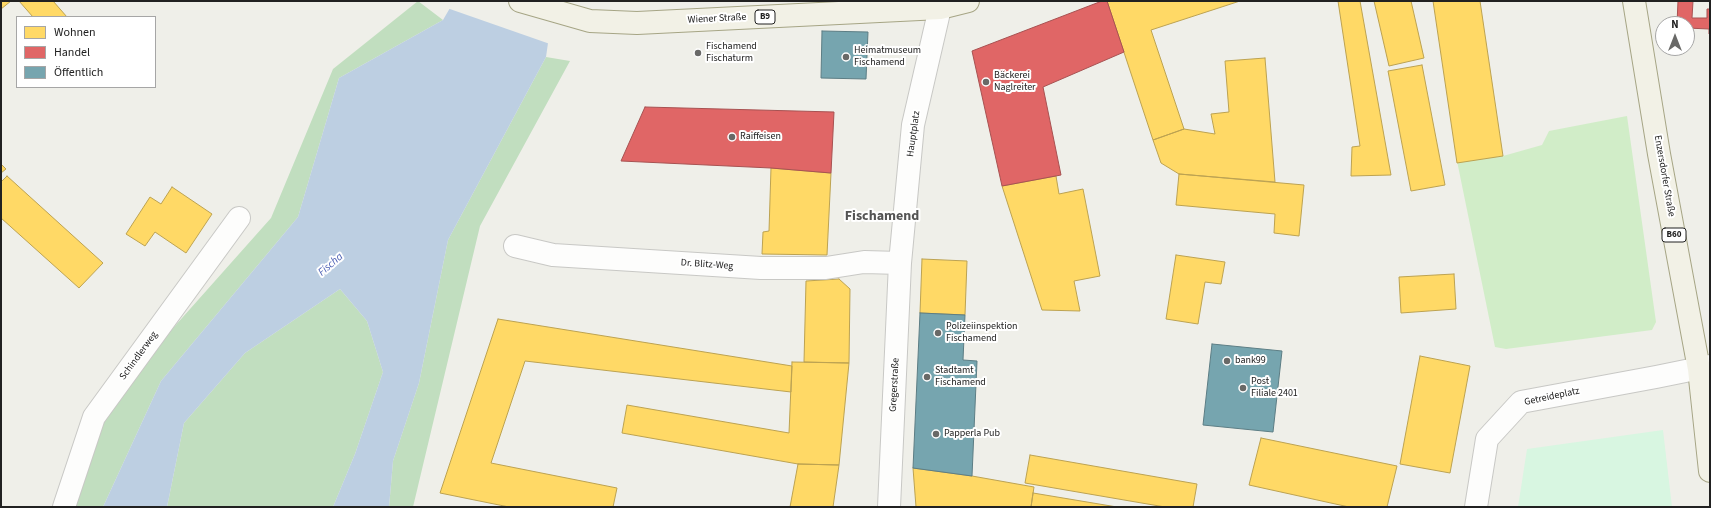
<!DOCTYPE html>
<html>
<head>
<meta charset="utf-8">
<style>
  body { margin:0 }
  #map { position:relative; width:1711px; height:508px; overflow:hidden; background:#efefe9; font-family:"Source Sans 3",sans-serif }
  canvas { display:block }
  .frame { position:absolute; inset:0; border:2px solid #212121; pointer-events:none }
  .legend { position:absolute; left:16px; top:16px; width:140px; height:72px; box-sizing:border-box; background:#fff; border:1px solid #a6a6a6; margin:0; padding:5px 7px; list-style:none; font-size:12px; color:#212121 }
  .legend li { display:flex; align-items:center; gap:8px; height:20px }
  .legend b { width:20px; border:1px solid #a6a6a6 }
  .north { position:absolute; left:1655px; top:16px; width:40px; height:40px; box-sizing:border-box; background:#fff; border:1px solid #a6a6a6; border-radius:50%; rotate:0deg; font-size:11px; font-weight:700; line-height:16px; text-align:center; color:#212121 }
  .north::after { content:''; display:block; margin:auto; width:14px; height:18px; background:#696967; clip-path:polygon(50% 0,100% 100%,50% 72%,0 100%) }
</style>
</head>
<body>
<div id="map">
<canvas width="1711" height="508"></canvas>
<div class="frame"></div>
<ul class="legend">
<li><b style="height:11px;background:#ffd966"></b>Wohnen</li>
<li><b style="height:11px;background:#e06666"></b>Handel</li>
<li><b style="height:11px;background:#76a5af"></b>Öffentlich</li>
</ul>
<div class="north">N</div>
</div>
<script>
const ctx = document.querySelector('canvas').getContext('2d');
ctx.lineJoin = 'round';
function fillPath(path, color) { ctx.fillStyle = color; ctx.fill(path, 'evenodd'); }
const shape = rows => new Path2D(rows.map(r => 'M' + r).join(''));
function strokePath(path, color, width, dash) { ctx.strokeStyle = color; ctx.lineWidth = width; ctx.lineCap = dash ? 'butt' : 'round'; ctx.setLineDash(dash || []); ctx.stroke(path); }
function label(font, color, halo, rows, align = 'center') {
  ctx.font = font + ' "Source Sans 3",sans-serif'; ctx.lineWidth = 4; ctx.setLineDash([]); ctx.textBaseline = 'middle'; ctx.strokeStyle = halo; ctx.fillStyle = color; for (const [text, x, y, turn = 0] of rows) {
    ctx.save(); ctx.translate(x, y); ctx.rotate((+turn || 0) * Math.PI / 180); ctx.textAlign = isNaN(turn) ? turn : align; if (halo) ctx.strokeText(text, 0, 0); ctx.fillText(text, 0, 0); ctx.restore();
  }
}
fillPath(shape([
  [1627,116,1656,322,1652,330,1506,349,1495,347,1457,161,1503,156,1542,145,1549,131]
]), '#d1edc8');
fillPath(shape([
  [418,1,443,20,339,78,298,217,161,381,103,507,74,507,101,423,150,354,271,218,333,69],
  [546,57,570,61,480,226,413,507,389,507,393,461,419,383,448,240],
  [340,289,367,321,383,372,355,454,333,507,167,507,184,423,245,353]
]), '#c1debf');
fillPath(shape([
  [1663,430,1672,507,1518,507,1527,449]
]), '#d8f6e1');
fillPath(shape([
  [454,1,554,1,546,57,448,240,419,383,393,461,389,507,333,507,355,454,383,372,367,321,340,289,245,353,184,423,167,507,103,507,161,381,298,217,339,78,443,20]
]), '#bdcfe2');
fillPath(shape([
  [452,1,556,1,550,44,447,8]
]), '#efefe9');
const homes = shape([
  [1,1,11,1,1,9,1,1],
  [19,1,53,1,67,17,33,17,19,1],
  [1107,1,1240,1,1151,30,1184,129,1153,140,1107,1],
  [1338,1,1360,1,1391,175,1351,176,1352,147,1360,146,1338,1],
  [1374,1,1411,1,1424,58,1389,66,1374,1],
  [1433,1,1480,1,1503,156,1457,163,1433,1],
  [1265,58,1275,182,1179,174,1161,163,1153,140,1184,129,1215,134,1211,114,1229,112,1225,61,1265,58],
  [1422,65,1445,185,1411,191,1388,71,1422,65],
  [1,164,6,169,1,173,1,164],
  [771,168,831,173,827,255,762,254,763,232,769,231,771,168],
  [1179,174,1304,185,1299,236,1274,233,1275,214,1176,205,1179,174],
  [7,176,103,263,79,288,1,218,1,182,7,176],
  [1056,176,1059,194,1083,189,1100,276,1074,281,1080,311,1042,310,1002,186,1056,176],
  [172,187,212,214,186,253,155,232,145,246,126,234,150,197,161,204,172,187],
  [1176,255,1225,262,1221,284,1205,282,1198,324,1166,319,1176,255],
  [922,259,967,261,965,315,920,313,922,259],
  [1454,274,1456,309,1401,313,1399,277,1454,274],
  [839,279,850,289,849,363,804,362,806,281,839,279],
  [498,319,792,366,791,392,525,361,491,463,617,488,613,507,509,507,440,493,498,319],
  [1420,356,1470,366,1450,473,1400,464,1420,356],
  [792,362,849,363,839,465,798,464,622,433,627,405,789,433,792,362],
  [1261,438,1397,466,1387,507,1349,507,1249,485,1261,438],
  [1030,455,1197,484,1193,507,1165,507,1025,483,1030,455],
  [798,464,839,465,833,507,790,507,798,464],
  [913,468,972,476,1034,487,1031,507,916,507,913,468],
  [1033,493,1117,507,1031,507,1033,493]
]);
fillPath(homes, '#ffd966');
strokePath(homes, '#bca251', 1);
const shops = shape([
  [1102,1,1107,1,1124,52,1043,87,1061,175,1002,186,972,51,1102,1],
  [1678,1,1693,1,1692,18,1707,18,1707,9,1710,9,1710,34,1709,34,1709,29,1687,28,1687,24,1677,24,1678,1],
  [645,107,834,112,831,173,771,168,621,161,645,107]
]);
fillPath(shops, '#e06666');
strokePath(shops, '#a75151', 1);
const public = shape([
  [822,31,868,32,866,79,821,78,822,31],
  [920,313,965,315,963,360,977,361,972,476,913,468,920,313],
  [1212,344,1282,351,1273,432,1203,425,1212,344]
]);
fillPath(public, '#76a5af');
strokePath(public, '#5c7d84', 1);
const minor = shape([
  [515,246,553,255,761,268,826,268,864,262,900,263],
  [64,507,94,417,239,218],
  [889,507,900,263,913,125,940,8],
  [1476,507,1487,439,1521,402,1656,377,1710,366]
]);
const major = shape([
  [520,1,590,21,637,23,940,8,968,1],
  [1634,1,1659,154,1699,369,1710,471]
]);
strokePath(minor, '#c8c8c5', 24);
strokePath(major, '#a6a585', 24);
strokePath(minor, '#fdfdfc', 22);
strokePath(major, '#f2f1e6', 22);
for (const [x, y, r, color] of [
  [698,53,4,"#696967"],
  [846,57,4,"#696967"],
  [986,82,4,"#696967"],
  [732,137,4,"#696967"],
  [938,333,4,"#696967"],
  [1227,361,4,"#696967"],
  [927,377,4,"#696967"],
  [1243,388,4,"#696967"],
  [936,434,4,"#696967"]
]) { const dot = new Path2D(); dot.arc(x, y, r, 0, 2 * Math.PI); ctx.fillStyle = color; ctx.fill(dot); strokePath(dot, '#fff', 1.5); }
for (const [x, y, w] of [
  [765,17,20],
  [1674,235,24]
]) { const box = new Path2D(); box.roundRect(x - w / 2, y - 7, w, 14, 3); ctx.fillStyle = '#fff'; ctx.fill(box); strokePath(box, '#212121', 1); }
label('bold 9px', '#212121', null, [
  ["B9",765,17],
  ["B60",1674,235]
]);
label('10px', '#212121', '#fff', [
  ["Wiener Straße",717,19,-3],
  ["Hauptplatz",914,134,-82],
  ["Enzersdorfer Straße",1664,176,80],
  ["Dr. Blitz-Weg",707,265,4],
  ["Schindlerweg",139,356,-54],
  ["Gregerstraße",895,385,-87],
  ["Getreideplatz",1552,397,-12]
]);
label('10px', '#212121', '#fff', [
  ["Fischamend",706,47],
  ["Fischaturm",706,59],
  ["Heimatmuseum",854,51],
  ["Fischamend",854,63],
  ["Bäckerei",994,76],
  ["Naglreiter",994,88],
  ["Raiffeisen",740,137],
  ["Polizeiinspektion",946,327],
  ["Fischamend",946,339],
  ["bank99",1235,361],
  ["Stadtamt",935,371],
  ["Fischamend",935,383],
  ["Post",1251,382],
  ["Filiale 2401",1251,394],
  ["Papperla Pub",944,434]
], 'left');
label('italic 11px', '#4a5eb3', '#fff', [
  ["Fischa",331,265,-41]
]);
label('bold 14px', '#545454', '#fff', [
  ["Fischamend",882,217]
]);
</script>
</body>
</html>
